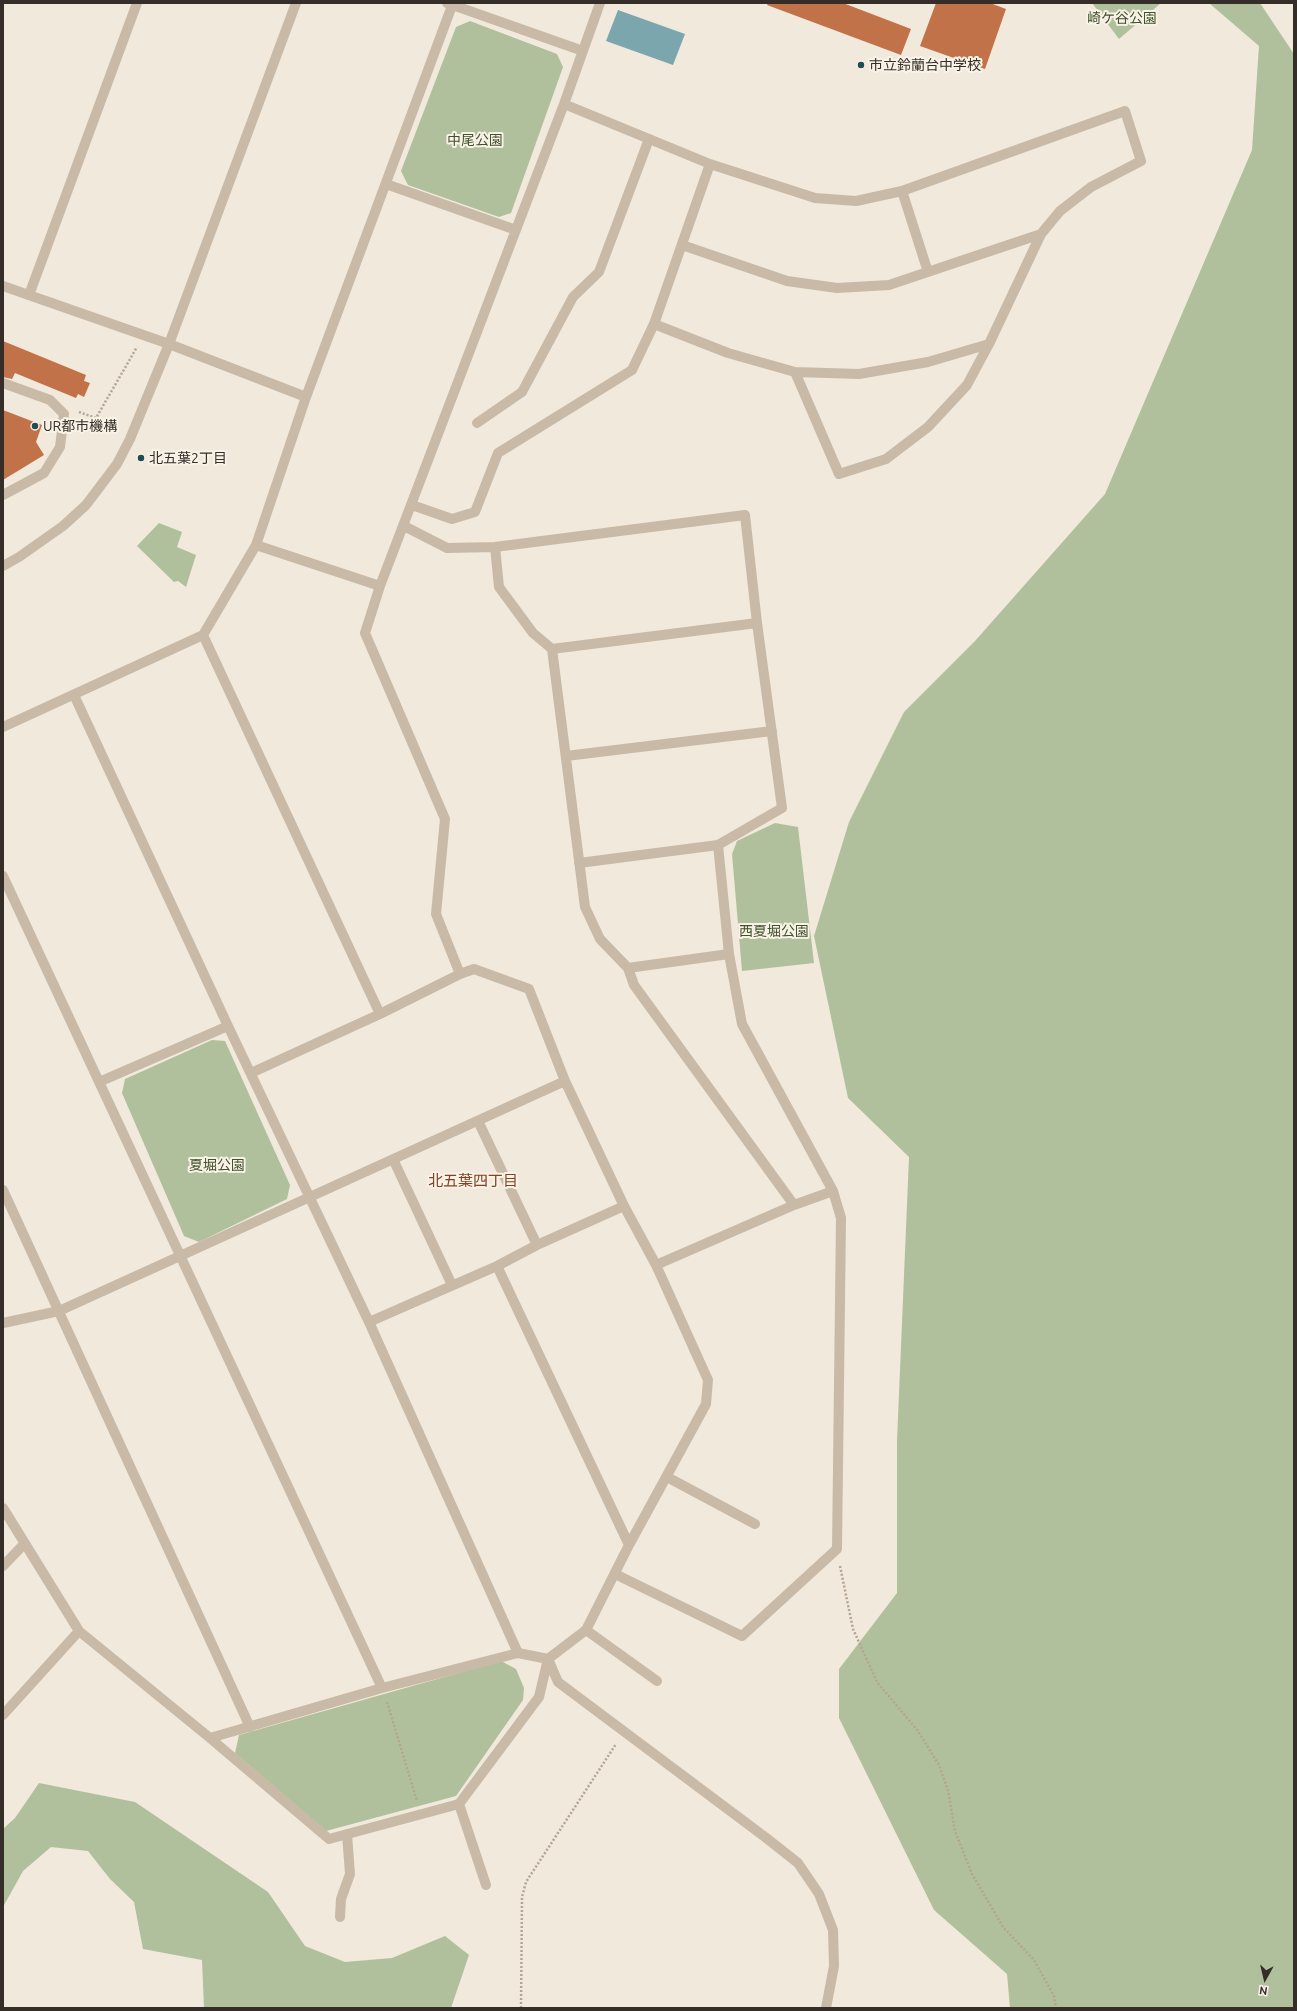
<!DOCTYPE html>
<html>
<head>
<meta charset="utf-8">
<style>
  body { margin:0 }
  #map { position:relative; width:1297px; height:2011px; overflow:hidden; background:#f1e9db; font-family:Ubuntu,sans-serif }
  canvas { display:block }
  .frame { position:absolute; inset:0; border:4px solid #352d28; pointer-events:none }
  .north { position:absolute; left:1245px; top:1959px; width:40px; height:40px; -webkit-text-stroke:3px #f9f2e7; paint-order:stroke; rotate:188deg; font-size:11px; font-weight:700; line-height:16px; text-align:center; color:#352d28 }
  .north::after { content:''; display:block; margin:auto; width:14px; height:18px; background:#352d28; clip-path:polygon(50% 0,100% 100%,50% 72%,0 100%) }
</style>
</head>
<body>
<div id="map">
<canvas width="1297" height="2011"></canvas>
<div class="frame"></div>
<div class="north">N</div>
</div>
<script>
const ctx = document.querySelector('canvas').getContext('2d');
ctx.lineJoin = 'round';
function fillPath(path, color) { ctx.fillStyle = color; ctx.fill(path, 'evenodd'); }
const shape = rows => new Path2D(rows.map(r => 'M' + r).join(''));
function strokePath(path, color, width, dash) { ctx.strokeStyle = color; ctx.lineWidth = width; ctx.lineCap = dash ? 'butt' : 'round'; ctx.setLineDash(dash || []); ctx.stroke(path); }
function label(font, color, halo, rows, align = 'center') {
  ctx.font = font + ' Ubuntu,"Noto Sans JP",sans-serif'; ctx.lineWidth = 4; ctx.setLineDash([]); ctx.textBaseline = 'middle'; ctx.strokeStyle = halo; ctx.fillStyle = color; for (const [text, x, y, turn = 0] of rows) {
    ctx.save(); ctx.translate(x, y); ctx.rotate((+turn || 0) * Math.PI / 180); ctx.textAlign = isNaN(turn) ? turn : align; if (halo) ctx.strokeText(text, 0, 0); ctx.fillText(text, 0, 0); ctx.restore();
  }
}
fillPath(shape([
  [1092,3,1161,3,1119,39],
  [1209,3,1260,3,1294,54,1294,2008,1010,2008,1007,1974,934,1910,839,1718,839,1669,897,1593,897,1441,909,1157,848,1098,814,936,849,822,904,712,975,641,1105,494,1252,150,1259,46],
  [470,21,557,54,563,67,511,213,499,217,408,185,401,171,456,27],
  [159,523,182,532,177,547,196,555,186,587,178,581,174,582,137,546],
  [775,823,798,827,814,963,742,971,732,854,737,841],
  [212,1040,225,1041,290,1185,287,1199,199,1242,184,1236,122,1093,125,1079],
  [501,1661,516,1669,524,1688,523,1700,456,1796,326,1831,235,1753,239,1735],
  [39,1783,135,1802,268,1892,305,1946,345,1962,392,1958,445,1936,469,1955,451,2008,204,2008,202,1960,143,1949,134,1902,110,1879,88,1851,51,1847,23,1871,3,1907,3,1829,15,1818]
]), '#b0c09c');
fillPath(shape([
  [618,10,685,34,673,65,606,41]
]), '#7ba6ad');
fillPath(shape([
  [768,3,843,3,911,29,901,55,767,5],
  [936,3,990,3,1006,9,985,69,920,46],
  [3,341,86,375,84,381,90,383,84,397,78,394,76,398,15,373,12,379,3,377],
  [3,410,42,425,36,442,44,455,3,480]
]), '#c27248');
strokePath(shape([
  [79,412,96,418,137,347],
  [840,1566,853,1629,877,1682,918,1731,939,1765,948,1790,955,1831,972,1874,1003,1927,1034,1960,1054,1996,1056,2008],
  [387,1702,417,1801],
  [521,2008,522,1897,526,1882,616,1744]
]), '#b4a492', 2.5, [2, 2]);
strokePath(shape([
  [477,423,522,392,573,297,599,272,649,139]
]), '#c9baa7', 10);
strokePath(shape([
  [447,3,583,51],
  [564,104,710,164,815,198,856,201,902,191,1125,111,1141,161,1091,187,1060,211,1041,234,989,344,967,385,928,427,886,459,839,474,795,372],
  [386,184,516,230],
  [902,191,928,272],
  [682,245,787,281,837,288,889,285,1041,234],
  [29,295,137,3],
  [654,324,728,353,795,372,859,374,928,362,989,344],
  [169,344,306,397],
  [3,383,50,400,64,414,60,447,44,473,3,495],
  [412,505,452,519,475,512,498,453,632,370,654,324,710,164],
  [404,526,447,548,495,547,745,515,757,623,782,808,718,845,729,954,742,1024,833,1191,841,1218,837,1549,742,1636,615,1574],
  [256,545,380,586],
  [495,547,499,587,533,633,552,649,585,907,600,939,628,968,729,954],
  [203,635,380,1014],
  [552,649,757,623],
  [74,695,228,1026,369,1322,518,1653],
  [3,727,203,635,256,545,306,397,453,3],
  [566,756,772,731],
  [579,863,718,845],
  [3,876,382,1688],
  [628,968,634,985,794,1205],
  [460,974,436,914,445,819,365,633,380,586,564,104,600,3],
  [99,1082,228,1026],
  [478,1121,537,1245],
  [393,1159,452,1285],
  [3,1190,250,1727],
  [656,1265,794,1205,833,1191],
  [497,1266,629,1545],
  [369,1322,497,1266,537,1245,624,1206],
  [3,1323,59,1311,565,1081],
  [667,1477,755,1524],
  [3,1508,79,1631,210,1738,329,1839,459,1804,539,1697,548,1659,586,1630,629,1545,706,1404,708,1380,656,1265,624,1206,565,1081,529,989,474,969,460,974,380,1014,251,1073],
  [3,1566,25,1543],
  [586,1630,657,1681],
  [3,1715,79,1631],
  [210,1738,382,1688,518,1653,548,1659,558,1682,765,1837,798,1863,819,1894,833,1930,834,1966,826,2008],
  [459,1804,486,1885],
  [340,1917,341,1899,350,1874,347,1834]
]), '#c9baa7', 10);
strokePath(shape([
  [3,286,169,344],
  [3,566,19,557,63,526,86,505,117,464,130,439,169,344,296,3]
]), '#c9baa7', 10);
for (const [x, y, r, color] of [
  [861,65,4,"#1e4d56"],
  [35,426,4,"#1e4d56"],
  [141,458,4,"#1e4d56"]
]) { const dot = new Path2D(); dot.arc(x, y, r, 0, 2 * Math.PI); ctx.fillStyle = color; ctx.fill(dot); strokePath(dot, '#f9f2e7', 1.5); }
label('14px', '#41532c', '#f9f2e7', [
  ["崎ケ谷公園",1122,18],
  ["中尾公園",475,140],
  ["西夏堀公園",774,931],
  ["夏堀公園",217,1165]
]);
label('14px', '#352d28', '#f9f2e7', [
  ["市立鈴蘭台中学校",869,65],
  ["UR都市機構",43,426],
  ["北五葉2丁目",149,458]
], 'left');
label('15px', '#824323', '#f9f2e7', [
  ["北五葉四丁目",473,1181]
]);
</script>
</body>
</html>
